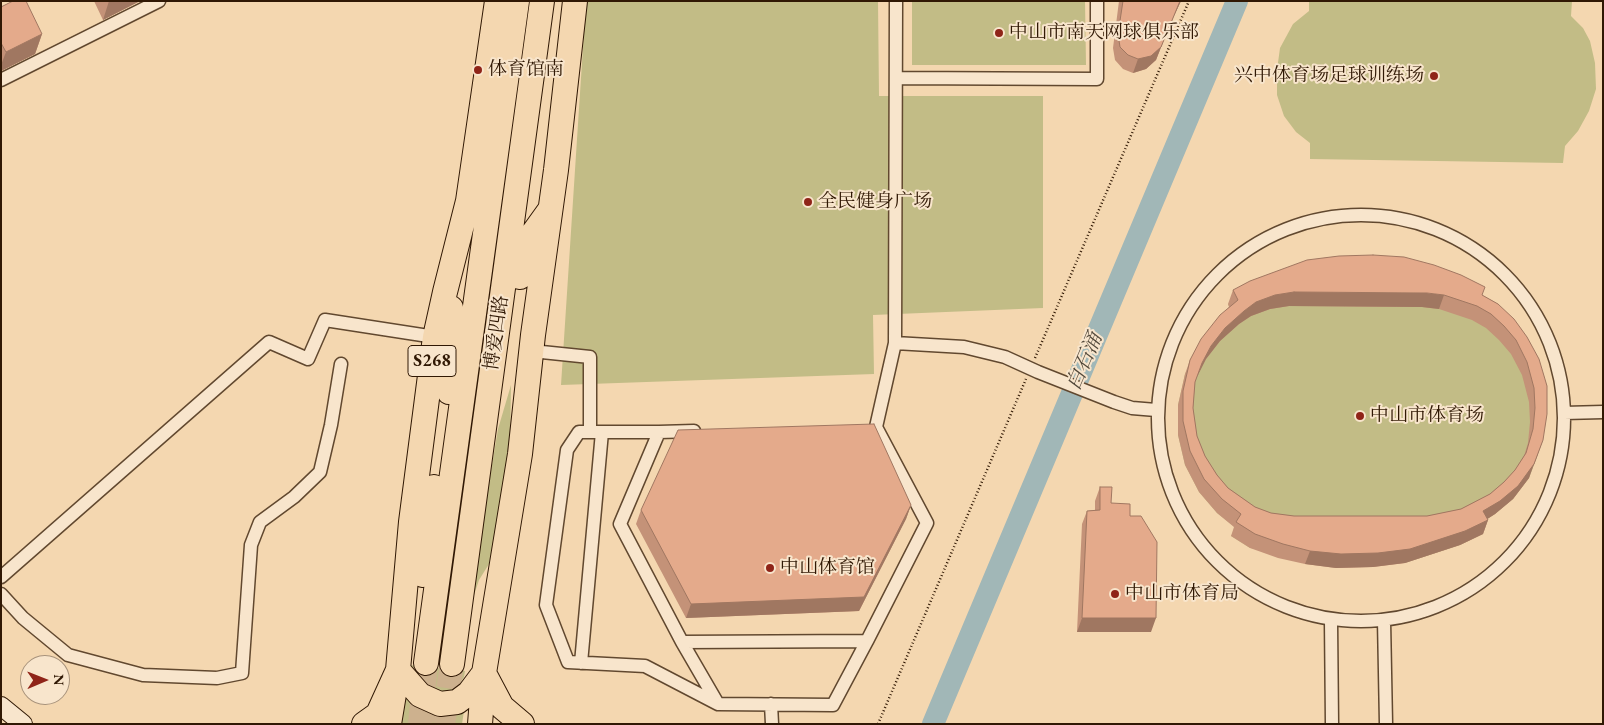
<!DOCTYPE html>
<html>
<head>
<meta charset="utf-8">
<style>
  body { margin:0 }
  #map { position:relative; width:1604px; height:725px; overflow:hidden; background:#f4d7b0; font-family:"EB Garamond",serif }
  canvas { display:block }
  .frame { position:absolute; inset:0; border:2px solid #301804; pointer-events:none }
  .north { position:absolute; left:20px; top:655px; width:50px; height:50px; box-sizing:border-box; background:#f8e5cc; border:1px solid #a8937c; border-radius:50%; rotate:89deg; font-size:14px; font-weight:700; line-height:20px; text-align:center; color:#301804 }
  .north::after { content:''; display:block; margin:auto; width:18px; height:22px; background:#8f2418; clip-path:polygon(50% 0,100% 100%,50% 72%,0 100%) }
</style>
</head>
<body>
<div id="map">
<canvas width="1604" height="725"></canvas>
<div class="frame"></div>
<div class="north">N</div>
</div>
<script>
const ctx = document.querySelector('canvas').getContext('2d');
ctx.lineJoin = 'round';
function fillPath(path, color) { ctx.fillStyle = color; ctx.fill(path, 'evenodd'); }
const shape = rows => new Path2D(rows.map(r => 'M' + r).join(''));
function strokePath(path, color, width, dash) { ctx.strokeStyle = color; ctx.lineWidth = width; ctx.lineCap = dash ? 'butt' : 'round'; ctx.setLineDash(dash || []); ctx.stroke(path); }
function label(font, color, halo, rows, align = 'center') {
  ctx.font = font + ' "EB Garamond","Noto Serif SC",serif'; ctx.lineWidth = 4; ctx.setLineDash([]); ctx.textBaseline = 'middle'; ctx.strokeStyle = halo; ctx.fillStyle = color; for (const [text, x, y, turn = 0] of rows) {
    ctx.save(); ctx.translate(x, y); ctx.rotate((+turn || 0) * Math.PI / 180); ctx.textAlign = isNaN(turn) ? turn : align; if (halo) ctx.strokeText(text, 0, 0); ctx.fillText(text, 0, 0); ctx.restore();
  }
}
fillPath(shape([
  [586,1,878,1,879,96,1043,96,1043,308,873,315,874,374,561,385],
  [912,1,1085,1,1086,65,912,65],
  [1309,1,1572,1,1571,16,1583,28,1590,41,1595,63,1596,89,1589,111,1578,131,1565,146,1563,163,1310,159,1310,143,1296,132,1284,116,1277,95,1277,70,1280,48,1293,24,1309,11],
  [1245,295,1480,301,1477,309,1522,351,1538,454,1529,478,1513,499,1495,514,1478,525,1483,534,1460,545,1405,563,1250,548,1231,536,1236,528,1217,513,1199,492,1185,465,1178,435,1178,405,1185,374,1196,352,1232,313,1228,304],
  [511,385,510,454,489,564,479,580,473,598,472,598,478,548,498,429],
  [410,665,465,671,464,677,458,686,449,692,428,693],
  [402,693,466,698,462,724,398,724]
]), '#c2bc86');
strokePath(shape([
  [933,724,1237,1]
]), '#a1b7b7', 22);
strokePath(shape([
  [420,724,426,663],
  [443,724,452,664]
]), '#cdb18e', 24, [24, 12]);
const street = shape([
  [896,1,895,343,964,347,1005,357,1038,372,1114,402,1132,408,1156,410],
  [896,78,1097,79,1097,1],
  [1,80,159,1],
  '1158 418a203 203 0 1 1 406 0a203 203 0 1 1-406 0Z',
  [532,351,590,357,590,432],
  [1564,413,1603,412],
  [694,431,659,432,620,524,682,642,867,641,927,523,876,427,895,343],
  [659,432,579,432,567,450,546,605,568,662,645,666,718,704,833,705,867,641],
  [1,577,269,342,308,359,325,320,435,337],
  [1,594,23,618,68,655,143,675,217,678,242,673,251,545,260,522,294,497,320,472,331,425,341,364],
  [1384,620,1386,724],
  [1331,621,1332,724],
  [682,642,718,704],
  [581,663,602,432],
  [771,704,772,724]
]);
const secondary = shape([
  [1,706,23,724]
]);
const highway = shape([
  [520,277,526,243,549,211],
  [449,392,452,338,451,308],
  [423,575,426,538,434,487],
  [426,663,517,1],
  [452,664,542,1],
  [364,724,378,714,398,670,420,695,440,704,457,702,469,693,484,673,502,707,522,724],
  [389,724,398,670,411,522,435,337,445,292,468,201,497,1],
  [480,724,484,673,520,454,533,335,556,170,575,1]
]);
strokePath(street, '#61482f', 15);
strokePath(secondary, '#301804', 20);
strokePath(highway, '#301804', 26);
strokePath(shape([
  [1035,358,1189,1],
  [878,724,1026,379]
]), '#301804', 2.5, [1, 2.5]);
strokePath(street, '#f8e5cc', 12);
strokePath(secondary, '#f8e5cc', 18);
strokePath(highway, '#f4d7b0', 24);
fillPath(shape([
  [94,1,140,1,103,20],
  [1119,1,1181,1,1171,22,1156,60,1146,69,1133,73,1123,69,1115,60,1113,48],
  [1,7,42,34,35,54,1,71],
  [1233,290,1482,295,1498,304,1547,386,1529,478,1513,499,1495,514,1487,519,1488,520,1483,534,1460,545,1405,563,1373,567,1336,568,1305,564,1278,558,1250,548,1231,536,1234,527,1217,513,1199,492,1185,465,1178,435,1178,405,1185,374,1190,360,1229,307,1228,304],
  [1289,306,1422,307,1439,309,1472,320,1486,328,1499,340,1511,354,1522,375,1529,402,1530,422,1528,443,1524,456,1515,470,1504,482,1490,494,1461,509,1427,516,1294,516,1271,513,1255,507,1228,488,1217,475,1205,456,1197,436,1193,408,1195,382,1198,374,1206,359,1220,341,1239,324,1251,316,1270,309],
  [1100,487,1111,503,1130,516,1151,632,1077,632,1082,524,1087,511,1095,510,1095,501],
  [911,505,906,519,859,611,686,618,636,524,641,510]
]), '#c49278');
fillPath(shape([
  [109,1,140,1,103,20],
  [1180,1,1181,1,1171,22,1156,60,1146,69,1133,73,1138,59,1176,8],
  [42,34,35,54,1,71,1,65,6,52],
  [1294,292,1427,293,1444,295,1439,309,1422,307,1289,306,1270,309,1251,316,1239,324,1220,341,1206,359,1197,377,1202,363,1211,346,1225,328,1244,311,1256,302,1275,295],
  [1543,440,1529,478,1513,499,1495,514,1478,525,1483,511],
  [911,505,906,519,859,611,686,618,691,604],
  [1488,520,1483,534,1460,545,1405,563,1373,567,1336,568,1305,564,1310,551],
  [1082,618,1156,618,1151,632,1077,632]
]), '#a07761');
const building = shape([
  [13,1,26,1,42,34,6,52,1,43,1,7,13,1],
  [1123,1,1180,1,1161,47,1151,56,1138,59,1128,55,1120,47,1118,34,1123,1],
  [1373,255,1404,257,1434,265,1461,275,1485,287,1482,295,1498,304,1514,319,1527,337,1539,359,1547,386,1547,414,1543,440,1534,464,1518,486,1500,501,1483,511,1488,520,1465,531,1410,549,1378,553,1341,554,1310,551,1283,544,1255,534,1236,522,1241,514,1222,499,1204,479,1190,451,1183,421,1183,391,1190,360,1201,339,1220,315,1238,300,1233,290,1250,281,1307,260,1339,256,1373,255],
  [1294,292,1427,293,1444,295,1477,306,1491,314,1504,326,1516,340,1527,362,1534,388,1535,408,1533,429,1526,453,1515,470,1504,482,1490,494,1461,509,1427,516,1294,516,1271,513,1255,507,1228,488,1217,475,1205,456,1197,436,1193,408,1195,382,1202,363,1211,346,1225,328,1244,311,1256,302,1275,295,1294,292],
  [874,424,911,505,864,597,691,604,641,510,678,430,874,424],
  [1100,487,1112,487,1111,503,1130,504,1130,516,1141,516,1157,542,1156,618,1082,618,1087,511,1100,510,1100,487]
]);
fillPath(building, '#e4aa8b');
strokePath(building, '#a07761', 1);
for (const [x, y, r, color] of [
  [999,33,5,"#8f2418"],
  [478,70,5,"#8f2418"],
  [1434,76,5,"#8f2418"],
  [808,202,5,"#8f2418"],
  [1360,416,5,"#8f2418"],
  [770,568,5,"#8f2418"],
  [1115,594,5,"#8f2418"]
]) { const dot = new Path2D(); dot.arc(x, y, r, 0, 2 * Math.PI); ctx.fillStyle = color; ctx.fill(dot); strokePath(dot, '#f8e5cc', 2); }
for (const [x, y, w] of [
  [432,361,48]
]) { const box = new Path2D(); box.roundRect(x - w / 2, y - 15.5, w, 31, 4); ctx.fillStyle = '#f8e5cc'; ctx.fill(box); strokePath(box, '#301804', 1); }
label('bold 18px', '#301804', null, [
  ["S268",432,361]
]);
label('19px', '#301804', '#f8e5cc', [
  ["中山市南天网球俱乐部",1009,33],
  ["体育馆南",488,70],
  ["兴中体育场足球训练场",1424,76,"right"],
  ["全民健身广场",818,202],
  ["中山市体育场",1370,416],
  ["中山体育馆",780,568],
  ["中山市体育局",1125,594]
], 'left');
label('19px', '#301804', '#f8e5cc', [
  ["博爱四路",497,333,-82]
]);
label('italic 20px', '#52483a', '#f8e5cc', [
  ["白石涌",1085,362,-67]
]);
</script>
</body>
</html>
